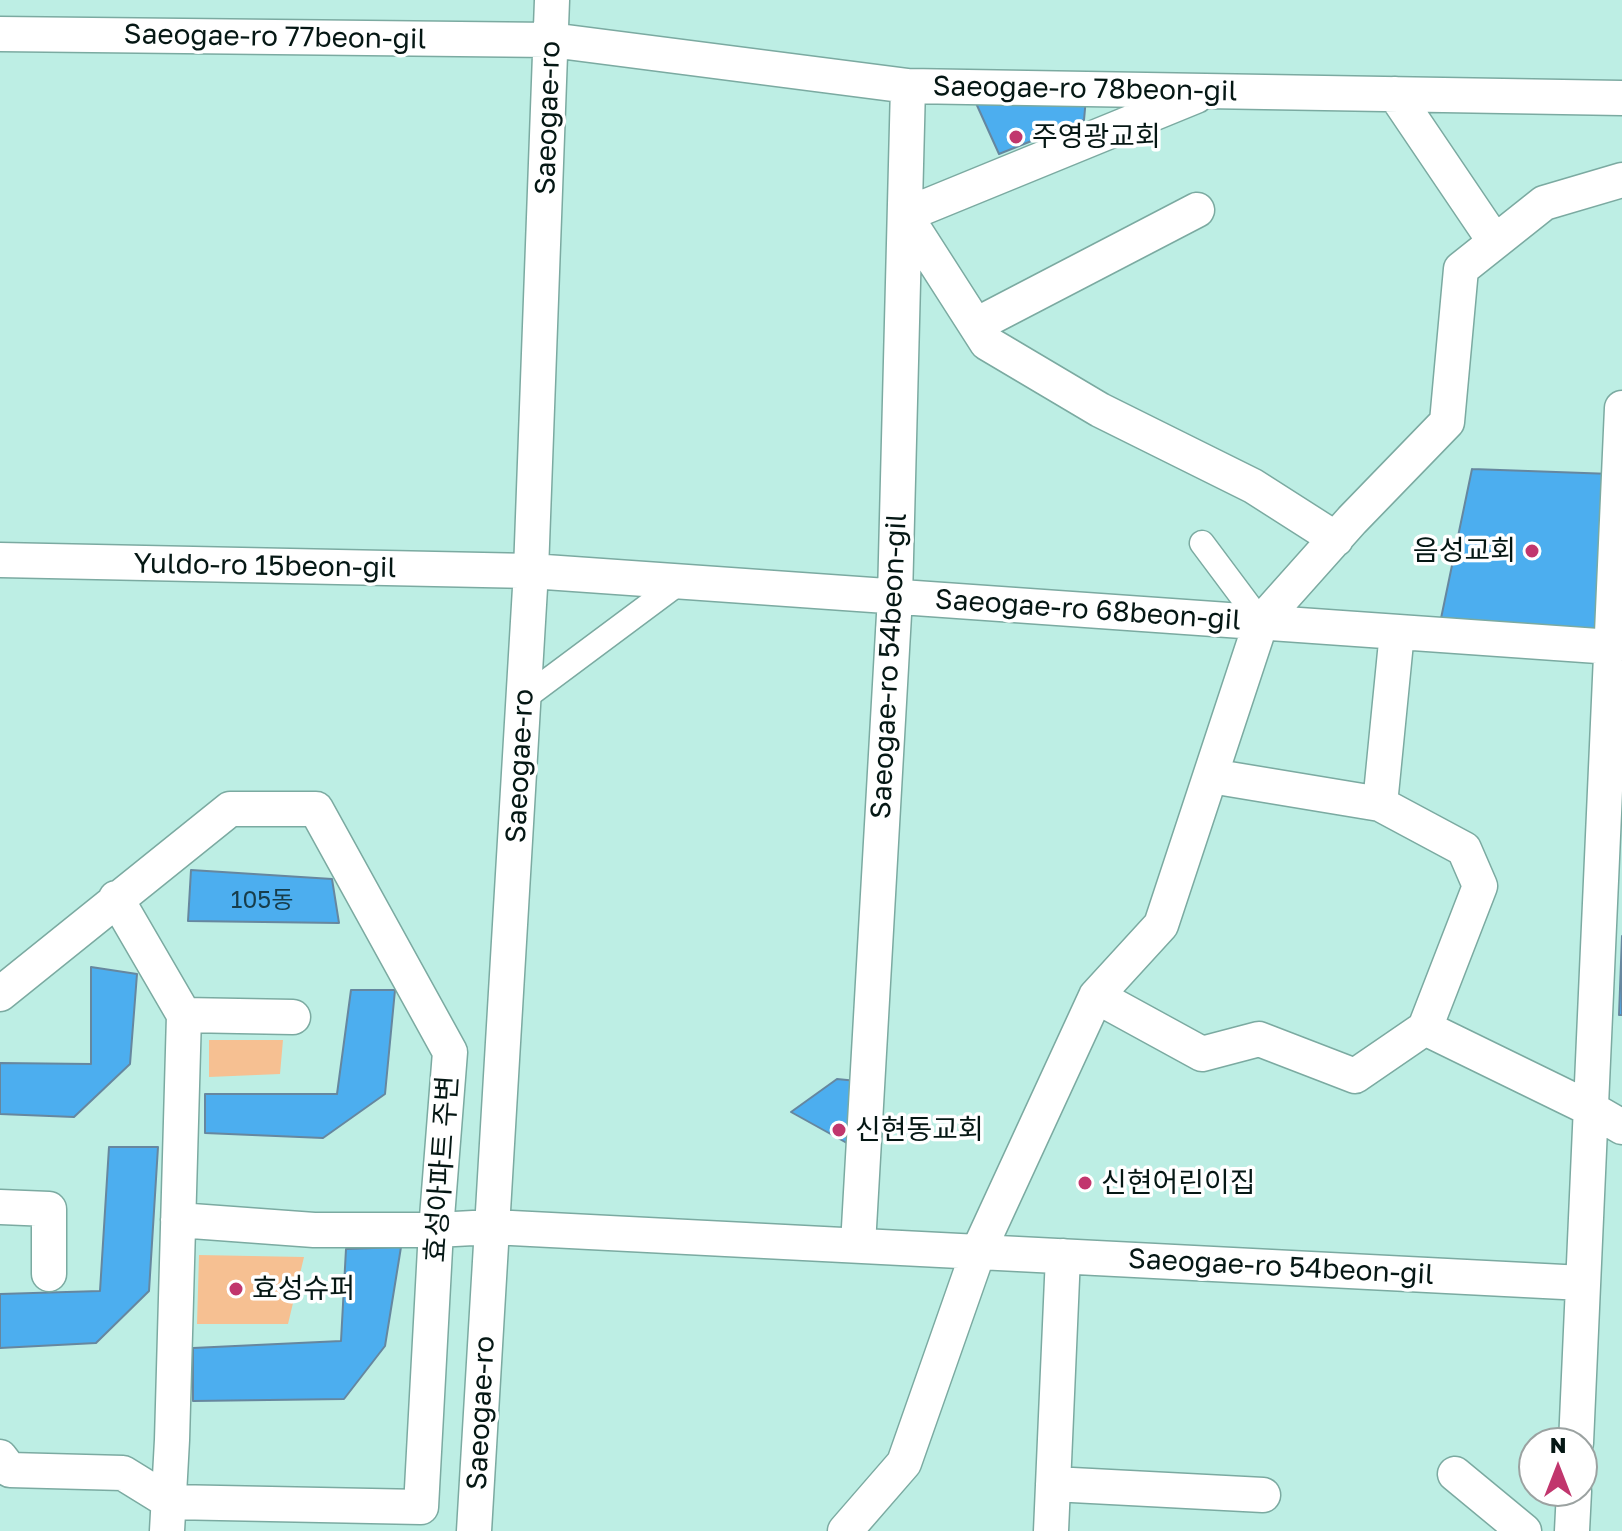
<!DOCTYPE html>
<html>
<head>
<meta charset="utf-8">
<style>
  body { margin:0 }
  #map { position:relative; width:1622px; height:1531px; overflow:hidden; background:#bdeee4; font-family:"Golos Text",sans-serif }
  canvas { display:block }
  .north { position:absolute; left:1518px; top:1427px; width:80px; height:80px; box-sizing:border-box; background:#fff; border:2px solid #9ba2a1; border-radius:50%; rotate:0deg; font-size:22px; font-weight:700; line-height:32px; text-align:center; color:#051714 }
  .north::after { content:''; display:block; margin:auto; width:28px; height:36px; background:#c1366d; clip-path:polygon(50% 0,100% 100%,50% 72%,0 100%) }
</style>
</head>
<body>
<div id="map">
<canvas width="1622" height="1531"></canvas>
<div class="north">N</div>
</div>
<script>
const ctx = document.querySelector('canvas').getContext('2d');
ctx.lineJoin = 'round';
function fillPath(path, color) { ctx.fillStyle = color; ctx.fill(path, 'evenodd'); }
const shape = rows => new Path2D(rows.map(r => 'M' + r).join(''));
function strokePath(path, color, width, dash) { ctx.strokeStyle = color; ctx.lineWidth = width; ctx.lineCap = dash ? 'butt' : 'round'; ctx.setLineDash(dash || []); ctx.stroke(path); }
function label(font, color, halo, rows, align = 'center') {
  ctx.font = font + ' "Golos Text","Noto Sans KR",sans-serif'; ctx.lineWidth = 7; ctx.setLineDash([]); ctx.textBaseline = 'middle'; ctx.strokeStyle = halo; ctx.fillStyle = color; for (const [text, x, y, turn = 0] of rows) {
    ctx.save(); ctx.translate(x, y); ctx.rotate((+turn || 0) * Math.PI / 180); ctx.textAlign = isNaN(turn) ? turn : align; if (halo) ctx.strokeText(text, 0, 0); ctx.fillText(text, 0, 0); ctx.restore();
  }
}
fillPath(shape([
  [209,1040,283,1040,280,1074,209,1077],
  [199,1255,304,1257,288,1324,197,1324]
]), '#f6c092');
const building = shape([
  [1086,98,1084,120,999,154,975,101,1086,98],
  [1472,469,1612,474,1605,639,1439,628,1472,469],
  [191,870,332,879,339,923,188,921,191,870],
  [1622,936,1622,1015,1619,1015,1622,936],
  [91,967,137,974,130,1064,74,1117,0,1114,0,1063,91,1064,91,967],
  [351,990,395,990,385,1094,323,1138,205,1133,205,1094,337,1094,351,990],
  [837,1079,857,1081,854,1147,791,1112,837,1079],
  [109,1147,158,1147,149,1291,96,1343,0,1348,0,1294,100,1291,109,1147],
  [401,1247,385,1346,344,1399,193,1401,193,1348,341,1341,346,1249,401,1247]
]);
fillPath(building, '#4caeef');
strokePath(building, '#66879f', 2);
const pedestrian = shape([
  [1202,543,1261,622],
  [523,699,680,582]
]);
const minor = shape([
  [0,34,551,40,908,86,1622,98],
  [1395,94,1495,242],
  [1196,96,905,215,987,343,1100,410,1253,486,1336,539],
  [976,325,1197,210],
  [0,560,531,571,1612,647],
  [1380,804,1397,632],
  [116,898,184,1015,172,1440,167,1531],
  [0,994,230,809,316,809,450,1052,436,1230,421,1507,170,1502,123,1473,10,1470,0,1457],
  [1096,996,1202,1054,1259,1039,1355,1076,1425,1028,1480,886,1464,849,1380,804,1211,776],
  [184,1015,293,1017],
  [1425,1028,1591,1109,1622,1127],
  [0,1207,49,1209,49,1274],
  [178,1220,314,1230,436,1230,492,1227,1583,1283],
  [858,1245,895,597,908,86],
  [1576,1443,1622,408],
  [1455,1474,1524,1531],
  [1053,1484,1263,1495],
  [474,1531,531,571,552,0],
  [845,1531,904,1463,978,1252,1096,996,1161,925,1261,622,1352,520,1447,422,1461,269,1544,203,1622,180],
  [1051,1531,1063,1256],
  [1572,1531,1574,1491]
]);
strokePath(pedestrian, '#7baaa1', 27);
strokePath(minor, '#7baaa1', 37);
strokePath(pedestrian, '#fff', 24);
strokePath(minor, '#fff', 34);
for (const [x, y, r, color] of [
  [1016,137,8,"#c1366d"],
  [1532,551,8,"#c1366d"],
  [839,1130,8,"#c1366d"],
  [1085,1183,8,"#c1366d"],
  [236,1289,8,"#c1366d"]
]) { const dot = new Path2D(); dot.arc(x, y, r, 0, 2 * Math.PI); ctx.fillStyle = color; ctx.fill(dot); strokePath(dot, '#fff', 3); }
label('24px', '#173d4b', null, [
  ["105동",262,900]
]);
label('28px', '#051714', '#fff', [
  ["Saeogae-ro 77beon-gil",275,37,1],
  ["Saeogae-ro 78beon-gil",1085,89,1],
  ["Saeogae-ro",548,118,-88],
  ["Yuldo-ro 15beon-gil",265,566,1],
  ["Saeogae-ro 68beon-gil",1088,610,4],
  ["Saeogae-ro 54beon-gil",889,666,-87],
  ["Saeogae-ro",520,766,-87],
  ["효성아파트 주변",442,1169,-86],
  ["Saeogae-ro 54beon-gil",1281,1267,3],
  ["Saeogae-ro",481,1413,-87]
]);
label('28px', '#051714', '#fff', [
  ["주영광교회",1032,137],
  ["음성교회",1516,551,"right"],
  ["신현동교회",855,1130],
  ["신현어린이집",1101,1183],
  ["효성슈퍼",252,1289]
], 'left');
</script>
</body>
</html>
